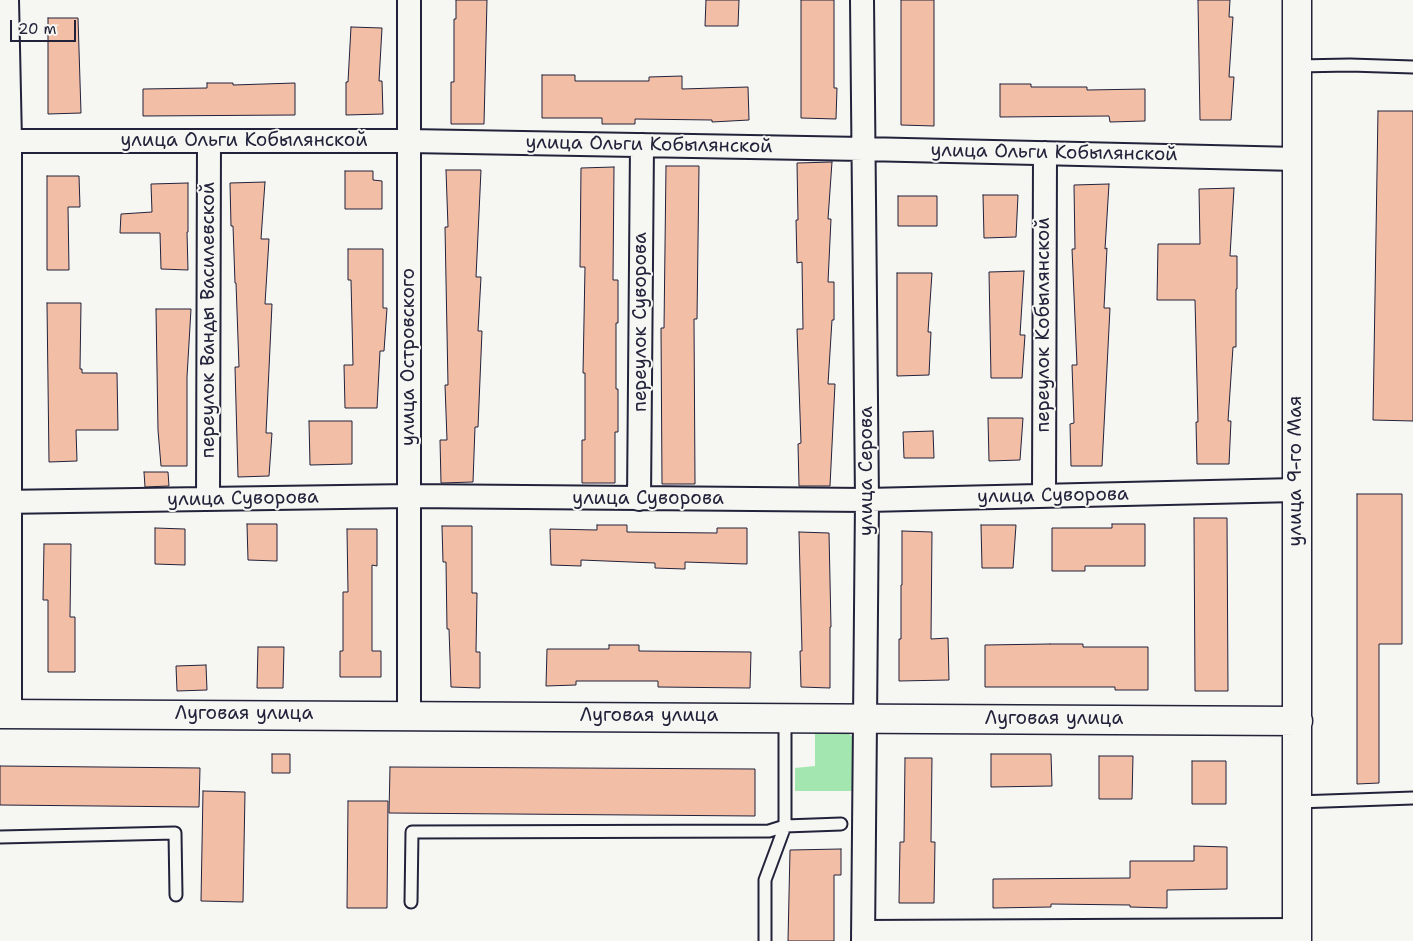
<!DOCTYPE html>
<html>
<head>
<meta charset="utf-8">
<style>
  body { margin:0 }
  #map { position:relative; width:1413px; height:941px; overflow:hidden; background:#f6f6f2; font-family:"Shantell Sans",sans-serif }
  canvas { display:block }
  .scale { position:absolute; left:10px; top:20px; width:66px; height:22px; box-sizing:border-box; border:2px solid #22223b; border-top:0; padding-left:6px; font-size:15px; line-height:18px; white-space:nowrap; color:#22223b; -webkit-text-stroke:4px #f6f6f2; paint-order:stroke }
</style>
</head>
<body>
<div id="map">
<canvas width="1413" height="941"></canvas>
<div class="scale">20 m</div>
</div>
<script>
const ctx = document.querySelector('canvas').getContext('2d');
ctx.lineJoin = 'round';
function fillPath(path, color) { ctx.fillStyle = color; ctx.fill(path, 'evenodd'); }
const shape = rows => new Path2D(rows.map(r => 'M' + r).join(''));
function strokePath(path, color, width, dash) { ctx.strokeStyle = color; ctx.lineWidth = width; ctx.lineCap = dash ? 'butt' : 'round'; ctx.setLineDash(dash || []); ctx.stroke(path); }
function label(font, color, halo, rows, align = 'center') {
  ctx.font = font + ' "Shantell Sans",sans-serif'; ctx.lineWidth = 4; ctx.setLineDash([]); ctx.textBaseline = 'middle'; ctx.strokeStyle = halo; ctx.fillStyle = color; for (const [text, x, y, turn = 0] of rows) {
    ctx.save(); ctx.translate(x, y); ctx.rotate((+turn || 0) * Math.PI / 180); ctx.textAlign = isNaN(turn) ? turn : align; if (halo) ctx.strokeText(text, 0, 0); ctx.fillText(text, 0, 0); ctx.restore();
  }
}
fillPath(shape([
  [815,730,842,730,852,736,852,791,795,791,795,768,815,766]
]), '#a4e6af');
const building = shape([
  [456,0,487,0,484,124,451,124,451,82,454,82,454,19,456,19,456,0],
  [706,0,739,0,738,26,705,26,706,0],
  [801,0,834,0,834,88,837,88,836,119,801,118,801,0],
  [901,0,934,0,934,126,901,125,901,0],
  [1198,0,1230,0,1229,17,1233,17,1229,77,1234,77,1231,120,1200,120,1198,0],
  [48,18,78,18,81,113,48,114,48,18],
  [351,27,382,28,379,81,382,81,383,114,346,115,346,82,348,82,351,27],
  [542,75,575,75,575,81,649,81,649,77,682,76,682,89,748,87,749,120,712,122,712,120,635,119,635,124,602,124,602,118,542,118,542,75],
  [207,83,233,83,233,85,295,83,295,115,143,116,143,89,207,88,207,83],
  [1000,84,1031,84,1031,87,1087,87,1087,90,1145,89,1145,121,1110,122,1109,116,1000,117,1000,84],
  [1378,111,1413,111,1413,421,1373,420,1378,111],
  [832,162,828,219,831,219,828,282,834,282,834,320,832,320,828,384,835,384,830,486,799,486,798,444,801,443,797,329,803,329,802,262,797,263,796,220,798,220,797,163,832,162],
  [666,166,699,166,697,319,694,319,695,484,662,484,661,328,664,328,666,166],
  [614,167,613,280,618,280,618,323,616,323,616,389,618,389,618,432,615,432,615,483,582,483,582,440,585,440,585,373,583,373,585,267,580,267,581,168,614,167],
  [446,170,481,170,476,277,481,277,478,331,482,331,478,427,475,427,473,482,441,483,440,440,447,440,445,385,448,385,445,227,448,227,446,170],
  [345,171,373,171,373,180,382,181,382,209,345,209,345,171],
  [47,176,79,176,80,207,68,207,69,270,47,270,47,176],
  [265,182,261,239,269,239,265,304,272,304,266,433,272,433,269,476,238,477,235,367,239,367,236,283,235,283,233,226,231,226,230,183,265,182],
  [188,183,188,232,187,232,188,270,161,269,160,233,120,233,121,214,152,212,151,184,188,183],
  [1109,184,1105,249,1107,248,1104,308,1110,308,1102,466,1071,466,1070,424,1074,423,1072,365,1077,365,1072,249,1075,249,1074,185,1109,184],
  [1234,188,1230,256,1237,256,1237,289,1236,289,1236,347,1233,347,1228,421,1231,421,1229,464,1197,464,1196,422,1198,422,1195,300,1157,300,1158,244,1200,244,1199,189,1234,188],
  [983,195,1018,195,1016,237,984,238,983,195],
  [898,196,937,196,937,226,898,226,898,196],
  [348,249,383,249,383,308,387,308,384,351,380,351,377,408,345,408,344,365,353,365,351,280,348,280,348,249],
  [1024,271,1020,335,1025,335,1022,378,991,378,989,272,1024,271],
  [897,273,932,273,928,332,931,332,929,375,897,376,897,273],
  [47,303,81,303,80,369,82,369,82,373,117,373,118,430,76,430,77,461,49,462,47,303],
  [156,309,191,309,187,377,187,466,161,466,158,430,156,309],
  [988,418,1023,418,1020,460,989,461,988,418],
  [309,421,352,421,352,464,310,465,309,421],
  [933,431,934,458,904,458,903,432,933,431],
  [144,472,168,472,169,486,145,487,144,472],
  [1357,494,1402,494,1402,644,1379,644,1379,783,1357,784,1357,494],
  [1194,518,1227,518,1228,691,1195,691,1194,518],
  [247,524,277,524,277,561,248,560,247,524],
  [1112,524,1145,524,1145,566,1085,566,1085,571,1052,571,1052,528,1112,528,1112,524],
  [597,525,627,525,627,532,717,533,717,528,747,528,747,564,685,562,685,569,655,568,655,563,581,560,581,566,551,565,550,529,597,530,597,525],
  [981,525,1016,525,1013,568,982,568,981,525],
  [442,526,472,526,472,593,477,593,476,652,480,652,480,688,451,687,449,629,447,629,446,562,443,562,442,526],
  [155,528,185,529,185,565,155,564,155,528],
  [347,529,377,529,377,566,372,565,372,651,381,651,381,677,340,677,340,651,343,651,343,592,348,592,347,529],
  [902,531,932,532,931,639,948,638,949,680,899,681,899,639,901,639,901,585,902,585,902,531],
  [799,532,829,533,831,627,830,627,830,688,801,687,800,651,802,651,799,532],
  [44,544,71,544,70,617,75,617,75,672,48,672,48,600,43,600,44,544],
  [1050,644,1083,644,1083,647,1148,647,1148,690,1115,690,1115,687,985,687,985,645,1050,644],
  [609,645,639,645,639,651,751,652,750,688,658,687,658,681,576,681,576,685,546,686,547,649,609,649,609,645],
  [258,647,284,647,283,688,257,688,258,647],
  [206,665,207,690,177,691,176,666,206,665],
  [272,754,290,754,290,773,272,773,272,754],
  [991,754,1051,754,1052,786,991,787,991,754],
  [1099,756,1133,756,1132,799,1099,799,1099,756],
  [905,758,932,758,931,842,935,842,934,903,899,903,900,842,904,842,905,758],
  [1192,761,1226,761,1226,804,1192,804,1192,761],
  [0,766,200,768,199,807,0,805,0,766],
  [390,767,755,769,755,816,389,813,390,767],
  [203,791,245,792,243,902,201,901,203,791],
  [348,801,388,801,387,908,347,908,348,801],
  [1194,846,1227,847,1227,889,1167,890,1167,908,1130,907,1130,905,1051,904,1051,907,993,908,993,879,1130,878,1130,861,1194,861,1194,846],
  [841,849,841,875,834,875,834,941,788,941,790,850,841,849]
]);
fillPath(building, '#f3bea6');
strokePath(building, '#22223b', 1);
const service = shape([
  [1297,66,1350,65,1413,67],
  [1297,802,1413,798],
  [0,837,175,833,176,895],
  [411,902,412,832,769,831,785,826,785,717],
  [765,941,765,880,785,826,841,824]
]);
const minor = shape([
  [7,0,10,141,10,714],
  [409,0,409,715],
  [862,0,867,500,863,941],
  [0,141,409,141,863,149,1297,159],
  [1044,496,1045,153],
  [208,499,209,141],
  [639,499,642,145],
  [0,502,410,496,867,500,1296,490],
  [863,932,1297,930]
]);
const tertiary = shape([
  [1297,0,1297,941],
  [0,714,1298,721]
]);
strokePath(service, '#22223b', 15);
strokePath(minor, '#22223b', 26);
strokePath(tertiary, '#22223b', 31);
strokePath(service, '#f6f6f2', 11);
strokePath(minor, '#f6f6f2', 22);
strokePath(tertiary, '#f6f6f2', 28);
label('19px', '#22223b', '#f6f6f2', [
  ["улица Ольги Кобылянской",244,141],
  ["улица Ольги Кобылянской",649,145,1],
  ["улица Ольги Кобылянской",1054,153,1],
  ["переулок Ванды Василевской",209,320,-90],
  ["переулок Суворова",641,322,-90],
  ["переулок Кобылянской",1044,325,-90],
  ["улица Островского",409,357,-90],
  ["улица Серова",867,471,-90],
  ["улица 9-го Мая",1296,471,-90],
  ["улица Суворова",1053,496,-1],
  ["улица Суворова",243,499,-1],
  ["улица Суворова",648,499],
  ["Луговая улица",244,714],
  ["Луговая улица",649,716],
  ["Луговая улица",1054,719]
]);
</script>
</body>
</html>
